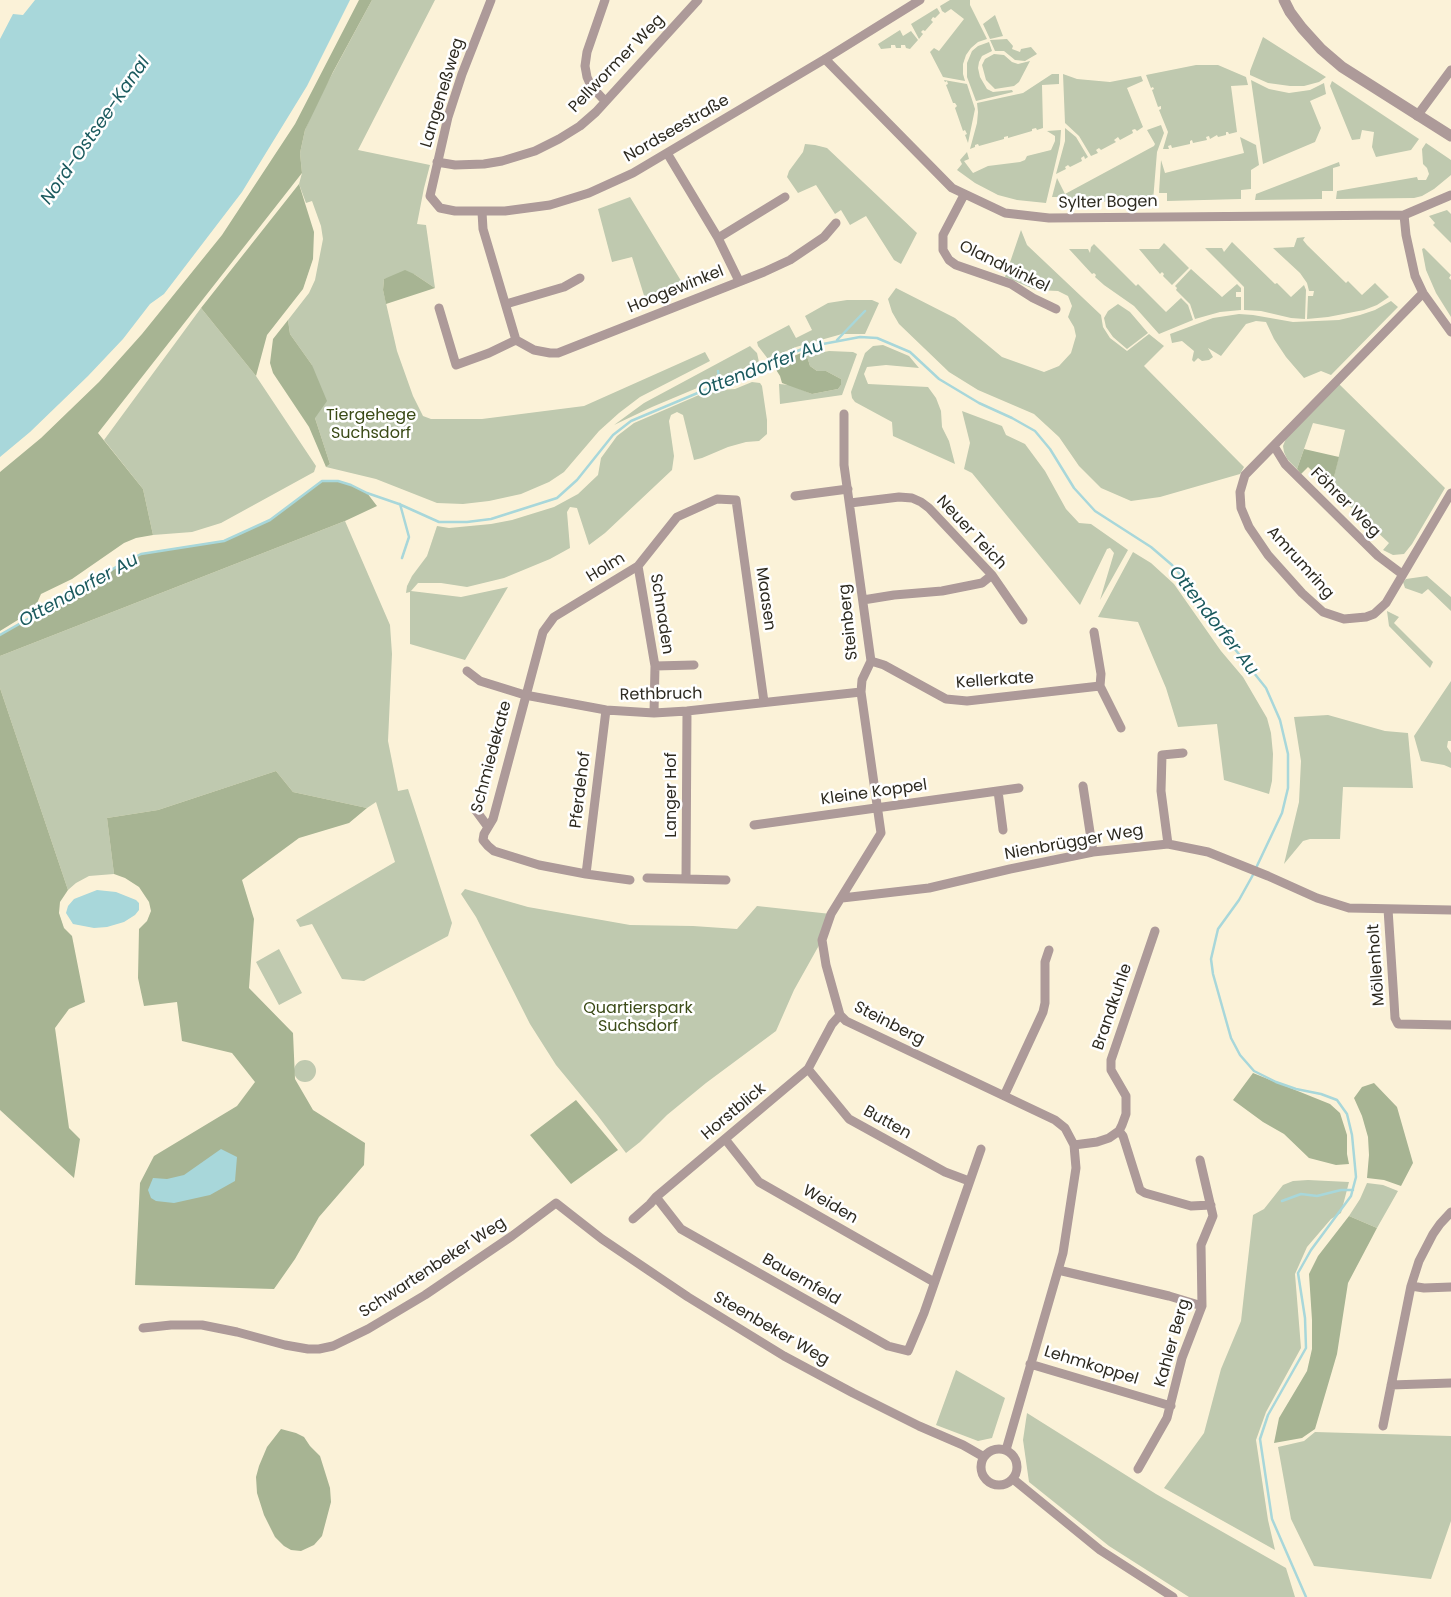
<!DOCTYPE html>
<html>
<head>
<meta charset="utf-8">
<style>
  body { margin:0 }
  canvas { display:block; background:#fbf2d8 }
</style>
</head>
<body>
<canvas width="1451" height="1597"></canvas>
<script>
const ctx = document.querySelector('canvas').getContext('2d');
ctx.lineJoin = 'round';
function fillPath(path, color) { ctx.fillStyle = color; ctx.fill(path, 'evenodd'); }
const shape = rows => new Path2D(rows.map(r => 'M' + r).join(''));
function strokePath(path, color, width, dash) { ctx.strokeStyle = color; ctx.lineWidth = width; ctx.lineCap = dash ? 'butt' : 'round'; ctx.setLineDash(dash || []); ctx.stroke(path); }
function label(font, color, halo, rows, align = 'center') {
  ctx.font = font + ' Poppins,sans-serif'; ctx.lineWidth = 5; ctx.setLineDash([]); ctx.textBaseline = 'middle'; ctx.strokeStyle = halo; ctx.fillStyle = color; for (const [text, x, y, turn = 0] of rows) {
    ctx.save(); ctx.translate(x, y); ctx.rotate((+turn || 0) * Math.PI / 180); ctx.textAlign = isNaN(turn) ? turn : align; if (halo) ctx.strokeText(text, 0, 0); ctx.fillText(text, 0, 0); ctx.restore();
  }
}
fillPath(shape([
  [372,0,435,0,358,150,430,165,424,188,417,224,426,225,435,288,414,274,384,279,383,290,397,351,413,396,423,416,431,419,482,419,584,406,705,352,710,361,640,397,619,413,599,431,564,472,549,482,521,494,489,501,463,504,437,503,376,479,326,467,330,464,315,418,312,365,290,334,288,320,309,293,315,280,323,239,321,226,312,201,306,203,299,184,302,173,300,153,305,130,316,104],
  [950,0,970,0,970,5,987,39,978,42,971,48,966,55,963,64,963,74,965,81,943,77,930,52,934,48,939,51,964,19,951,9,945,13,942,11,940,6],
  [937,8,940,13,935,18,933,17,931,20,933,22,925,31,923,30,921,32,923,34,919,39,911,24],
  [995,15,1003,36,990,39,983,24],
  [900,30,903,36,911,31,918,40,910,49,906,48,905,45,901,45,901,48,896,48,895,45,891,45,891,48,881,49,878,44],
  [1263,37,1326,77,1319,82,1304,86,1290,86,1268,83,1250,75,1250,71],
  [1007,39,1013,46,1012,49,1020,52,1021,49,1031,47,1037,54,1025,61,1015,60,1004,51,995,51,990,40],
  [989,42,992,51,982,56,979,62,978,68,980,77,987,89,993,92,1012,90,1013,92,976,101,967,77,967,63,972,51,978,46],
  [994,54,1004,55,1012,62,1018,64,1030,61,1019,82,1014,86,995,89,986,80,982,65,985,59],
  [1196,65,1218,65,1246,77,1248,85,1231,86,1237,132,1229,134,1228,132,1226,132,1226,135,1218,137,1217,135,1210,139,1209,136,1206,137,1207,140,1193,143,1192,140,1190,141,1190,144,1172,148,1171,145,1168,146,1169,149,1163,149,1168,132,1159,110,1161,109,1161,106,1158,107,1152,90,1154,89,1153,87,1151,88,1146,75],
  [1052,74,1059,74,1059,84,1042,85,1043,128,1037,130,1036,128,1032,129,1032,131,1008,138,1008,136,1004,137,1004,139,979,146,978,144,975,145,975,147,970,149,977,123,978,112,977,103,1023,93],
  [1063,74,1077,79,1110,82,1141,76,1143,81,1127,88,1143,127,1137,131,1135,129,1132,130,1133,133,1120,140,1118,137,1114,140,1116,142,1101,150,1099,148,1096,150,1098,153,1091,156,1079,136,1065,123],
  [944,80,967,84,975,109,968,143,965,135,967,134,965,130,963,131,955,108,957,106,955,103,953,103,946,85,948,84,947,81,945,82],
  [1251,80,1269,89,1289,93,1310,90,1324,83,1326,94,1310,101,1321,128,1315,142,1263,164],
  [1332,81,1419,139,1411,150,1376,157,1372,147,1374,132,1362,130,1360,139,1352,140,1330,86],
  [1161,125,1164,133,1157,152,1153,201,1062,202,1062,197,1052,197,1057,178,1065,194,1154,146,1155,144,1147,130],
  [1065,128,1076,137,1088,157,1085,159,1084,156,1081,158,1082,161,1070,167,1068,165,1065,167,1066,169,1056,174,1065,141],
  [1061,130,1060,144,1046,203,1017,200,998,195,975,183,957,170,962,164,960,160,967,152,969,159,964,161,973,173,988,166,1020,162,1025,160,1027,156,1051,150,1055,141,1055,136,1047,131],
  [1240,137,1256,145,1259,165,1251,170,1251,189,1241,190,1241,199,1167,201,1167,193,1159,193,1161,160,1165,173,1244,153],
  [1426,143,1451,160,1451,175,1434,189,1422,196,1414,198,1336,199,1337,191,1417,177,1418,180,1426,180,1429,174,1427,168,1423,164,1422,149],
  [805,144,815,145,827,148,917,233,901,264,894,260,866,216,850,225,841,210,835,214,816,185,798,193,787,177,789,171,803,152],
  [1339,162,1340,166,1333,168,1333,191,1322,191,1322,199,1255,200,1256,194],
  [630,197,686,289,647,305,632,257,612,262,598,209],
  [1447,210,1451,214,1451,243,1433,225,1435,223,1429,216],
  [1021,230,1027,245,1101,315,1103,327,1110,338,1127,351,1149,334,1164,346,1144,366,1244,467,1240,474,1160,497,1131,501,1101,488,1079,466,1059,437,1034,414,978,390,949,372,899,324,892,312,888,299,896,288,955,318,1002,357,1044,372,1059,366,1071,353,1076,336,1074,327,1068,317,1072,306,1068,296,1058,291,1036,290,1005,277],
  [1305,237,1303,240,1307,245,1346,283,1348,281,1362,295,1375,283,1389,297,1377,305,1364,310,1328,317,1307,319,1308,296,1313,296,1314,291,1309,291,1307,283,1300,273,1273,248,1294,247,1297,238],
  [1232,242,1275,284,1277,283,1291,297,1304,285,1306,290,1305,319,1291,318,1261,311,1244,310,1244,287,1205,248,1222,248,1224,252],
  [1164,243,1189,268,1172,285,1163,276,1164,274,1162,272,1160,274,1139,249,1159,249],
  [1094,244,1136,286,1138,284,1166,312,1181,298,1188,305,1193,320,1159,334,1134,306,1104,285,1095,277,1096,275,1094,273,1092,274,1069,249,1088,249,1090,253,1091,247],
  [1424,248,1451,275,1449,278,1451,280,1451,317,1436,293,1426,270,1422,249],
  [1191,269,1222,297,1237,284,1241,288,1241,292,1236,292,1236,297,1241,297,1241,310,1220,312,1195,319,1190,304,1176,290,1177,288,1175,286],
  [847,300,872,300,879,303,865,334,842,334,796,347,768,359,758,346,757,342,789,325,796,338,812,330,805,316,828,303],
  [1391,301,1398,307,1331,375,1321,371,1304,378,1286,357,1274,339,1266,322,1256,321,1246,324,1221,356,1208,348,1213,357,1209,360,1202,361,1198,358,1194,362,1192,360,1194,351,1182,341,1172,343,1170,334,1213,318,1239,314,1253,315,1293,322,1339,320,1360,315,1375,310],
  [1118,304,1130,312,1148,333,1127,349,1113,337,1106,327,1104,318,1108,311],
  [201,308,256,376,316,466,314,472,221,523,192,532,153,535,143,489,104,440],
  [883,345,909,356,919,368,886,365,867,367,864,374,868,384,928,387,936,398,941,411,942,427,949,441,955,464,893,436,892,422,855,402,852,398,851,392,865,353,873,346],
  [750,346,757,353,759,362,652,407,614,425,644,403],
  [829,351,853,352,857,354,842,395,780,404,779,384,790,385,812,394,838,389,841,385,841,379,826,371,817,371,810,366,806,353,814,354],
  [752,382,760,383,762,386,767,420,767,434,759,441,746,442,728,447,702,458,694,460,683,415,677,412,671,415,669,421,674,456,672,470,605,533,589,545,577,508,570,507,567,512,570,548,550,559,504,578,467,587,441,583,418,583,411,591,461,597,508,587,465,660,410,644,410,592,406,593,407,586,412,576,427,556,437,526,449,528,491,524,512,520,554,507,578,494,598,475,601,458,617,436,634,423,699,395,720,390,735,389],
  [1339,384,1445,488,1412,544,1404,554,1393,555,1383,550,1389,543,1331,489,1345,430,1313,423,1297,469,1287,459,1284,452,1283,446,1287,436],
  [962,411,1002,426,1006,435,1025,444,1045,471,1066,509,1079,523,1091,524,1128,550,1100,600,1114,553,1110,548,1107,549,1080,605,972,473,964,469,970,443],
  [345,521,390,625,392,654,388,741,398,791,408,789,452,923,448,936,364,981,342,979,312,924,300,927,296,920,395,862,376,802,367,808,293,792,276,771,158,810,107,818,114,874,89,876,76,883,68,890,0,688,0,656],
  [1133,552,1151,563,1174,584,1221,651,1243,677,1267,718,1271,733,1273,754,1272,781,1269,794,1224,780,1217,724,1178,727,1166,688,1138,622,1098,617],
  [1427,576,1451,597,1451,611,1428,589,1422,594,1405,588,1403,582,1406,579],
  [1387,611,1399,617,1394,623,1433,662,1430,668,1389,626],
  [1451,681,1451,741,1448,741,1447,747,1451,753,1451,768,1444,765,1421,761,1414,736],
  [1328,715,1385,731,1408,733,1413,788,1343,787,1340,839,1310,839,1303,841,1284,864,1299,802,1301,761,1294,717],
  [465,889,528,907,630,925,693,926,737,929,757,906,831,914,822,940,794,990,776,1031,706,1083,667,1115,640,1142,626,1153,598,1116,556,1065,530,1024,476,917,461,894],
  [279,949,302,993,279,1005,256,962],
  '294 1071a11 11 0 1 1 22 0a11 11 0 1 1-22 0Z',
  [1308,1180,1349,1182,1341,1213,1331,1219,1307,1247,1295,1274,1301,1348,1266,1412,1256,1440,1268,1520,1275,1550,1164,1488,1204,1433,1221,1369,1241,1321,1253,1215,1264,1209,1283,1185,1293,1181],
  [1367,1183,1383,1185,1398,1191,1377,1228,1349,1216,1360,1199],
  [956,1370,1005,1398,992,1438,978,1441,936,1425],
  [1027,1413,1156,1494,1286,1568,1295,1597,1189,1597,1109,1546,1029,1482,1023,1440],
  [1315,1432,1451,1436,1451,1521,1431,1579,1314,1566,1291,1519,1278,1447,1304,1441]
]), '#bfc9af');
fillPath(shape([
  [359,0,372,0,333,72,305,130,300,153,302,173,98,433,143,489,153,535,136,538,124,543,72,579,41,594,34,610,0,631,0,472,41,438,99,382,142,334,222,235,295,124],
  [299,184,314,232,313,259,303,289,267,335,256,376,201,308],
  [405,270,414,274,435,288,386,304,383,290,384,279],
  [288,320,290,334,312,365,327,401,315,418,330,464,326,467,309,427,273,373,270,363,273,339],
  [801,353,806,353,810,366,817,371,826,371,841,379,841,385,838,389,812,394,782,383,780,376,773,365],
  [1304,449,1339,457,1331,489,1308,467,1301,474,1297,469],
  [322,481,338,481,351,485,367,493,377,506,345,521,0,656,0,635,91,583,116,567,141,554,224,541,270,520],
  [0,688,68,890,60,902,59,913,64,928,72,936,85,1002,69,1009,55,1028,69,1128,80,1139,74,1178,0,1110],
  [276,771,293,792,367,808,349,823,299,838,242,880,254,919,249,988,293,1033,295,1079,313,1110,365,1143,364,1165,319,1217,295,1259,274,1289,135,1285,140,1183,154,1156,237,1106,255,1082,232,1053,182,1041,177,1002,144,1006,138,978,139,929,147,921,151,911,149,902,139,887,125,878,114,874,107,818,158,810],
  [1253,1073,1330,1104,1340,1113,1347,1135,1347,1154,1349,1164,1336,1165,1309,1158,1284,1134,1263,1122,1233,1100],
  [1374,1083,1397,1107,1413,1163,1401,1186,1384,1180,1367,1178,1369,1155,1368,1137,1362,1116,1354,1098,1362,1087],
  [576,1100,618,1150,571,1184,530,1135],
  [1349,1216,1377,1228,1348,1283,1337,1354,1315,1429,1302,1438,1274,1443,1279,1418,1307,1371,1312,1349,1312,1320,1309,1274,1318,1256],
  [281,1429,296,1433,304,1437,310,1446,320,1456,330,1488,331,1502,322,1536,314,1545,301,1551,291,1550,284,1546,275,1537,264,1515,257,1493,256,1477,259,1466,267,1447]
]), '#a7b493');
fillPath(shape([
  [35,0,350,0,307,86,242,192,164,294,150,304,123,339,88,376,30,432,0,457,0,39,13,14,23,15],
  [97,890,116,892,136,900,139,903,139,910,135,915,124,922,107,927,94,928,73,924,66,913,68,906,74,899],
  [221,1149,237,1157,235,1181,210,1195,174,1203,156,1201,151,1198,148,1190,153,1178,167,1179,184,1175]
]), '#a8d7da');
strokePath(shape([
  [837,340,865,311],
  [718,371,720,383],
  [400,504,409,537,402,558],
  [0,635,91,583,116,567,141,554,224,541,270,520,322,481,338,481,351,485,367,493,399,504,439,522,467,522,491,519,557,498,577,480,613,435,631,421,807,347,860,337,877,338,910,352,939,379,979,403,1012,418,1035,431,1050,449,1074,488,1095,511,1151,547,1172,565,1190,586,1214,623,1266,688,1280,720,1288,754,1288,788,1282,813,1256,868],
  [1254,873,1239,900,1218,929,1211,959,1213,974,1231,1038,1240,1055,1254,1071,1276,1082,1296,1089,1321,1094,1337,1100,1347,1114,1352,1135,1356,1177,1351,1196,1311,1250,1298,1273,1305,1318,1306,1348,1268,1415,1260,1439,1272,1519,1306,1597],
  [1282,1201,1301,1194,1317,1196,1341,1190,1353,1190]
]), '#a8d7da', 2.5);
strokePath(shape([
  [491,0,462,74,448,117,430,196,440,208,455,211,505,211,550,205,589,193,633,173,825,59,920,0],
  [825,59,952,188,1005,213,1049,218,1404,215,1451,195],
  [605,101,591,86,587,77,585,66,587,52,605,0],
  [1417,116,1451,70],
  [667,153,718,238,739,281],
  [437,162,455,165,484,164,502,161,535,151,559,139,580,126,596,112,698,0],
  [964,195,943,235,943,250,949,260,956,265,1011,284,1033,298,1056,309],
  [482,212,483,229,516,340,534,350,550,353,558,353,764,272,790,260,824,237,836,223],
  [1404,215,1406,235,1415,276,1423,293,1451,332],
  [718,238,785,197],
  [1423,293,1245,475,1240,492,1241,508,1249,527,1268,555,1302,593,1323,612,1344,619,1366,617,1374,614,1386,603,1451,493],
  [506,304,564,287,580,278],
  [439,308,456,365,489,353,516,340],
  [844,414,844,465,871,661,862,680,861,692,881,833,831,914,822,940,826,965,840,1015,846,1021,1055,1120,1065,1128,1074,1145,1076,1168,1063,1253,1006,1450],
  [1274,446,1285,464,1378,556,1402,574],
  [795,496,848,489],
  [850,503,899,497,912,498,921,502,929,508,992,575,1023,620],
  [638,566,655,666,654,713],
  [863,600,894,595,942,591,982,583,992,575],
  [871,661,884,665,946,699,967,701,1100,686,1101,674,1094,632],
  [655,666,694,665],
  [467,671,480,681,525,695,606,710,654,713,687,711,861,692],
  [1100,686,1121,728],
  [606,710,586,874,630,880],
  [687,711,686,879,726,880],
  [1083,786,1093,852],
  [998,791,1003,830],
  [474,808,488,827],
  [754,825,1019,788],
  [1168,844,1161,791,1162,755,1183,753],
  [586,874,539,865,494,851,488,846,483,840,484,834,493,819,543,632,554,617,638,566,677,517,717,499,736,500,764,702],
  [647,878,686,879],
  [842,898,929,888,1010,869,1093,852,1168,844,1208,852,1268,876,1317,898,1349,908,1451,910],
  [1388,909,1394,1001,1395,1018,1398,1024,1451,1025],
  [808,1069,849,1119,945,1172,969,1181],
  [1004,1096,1043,1012,1045,1003,1045,962,1049,950],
  [1119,1131,1123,1136,1140,1190,1145,1193,1191,1206,1211,1205],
  [725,1139,759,1182,934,1282],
  [1074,1145,1097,1142,1109,1138,1119,1131,1122,1125,1126,1114,1126,1096,1111,1070,1111,1060,1155,931],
  [656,1197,681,1229,888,1346,908,1351,924,1313,981,1149],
  [633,1219,650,1204,656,1197,808,1069,832,1024,840,1015],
  [1058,1270,1169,1296,1202,1306],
  [1411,1286,1424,1288,1451,1287],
  [143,1328,171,1325,202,1325,237,1332,285,1345,308,1349,319,1349,333,1346,368,1329,425,1295,512,1236,556,1203,602,1239,688,1297,784,1356,853,1393,919,1426,963,1445,984,1457],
  [1030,1364,1171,1406],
  [1391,1385,1451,1383],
  [1383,1426,1411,1286,1419,1261,1433,1234,1440,1224,1451,1212],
  '981 1467a18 18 0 1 1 36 0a18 18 0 1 1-36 0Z',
  [1138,1469,1167,1418,1182,1358,1202,1306,1201,1245,1213,1216,1200,1160],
  [1013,1479,1100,1550,1173,1597]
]), '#ad9a99', 9);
strokePath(shape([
  [1284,0,1290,12,1302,28,1321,49,1342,67,1451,136]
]), '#ad9a99', 11);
label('16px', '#2d2a20', '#fff', [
  ["Pellwormer Weg",617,64,-46],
  ["Langeneßweg",443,93,-73],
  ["Nordseestraße",677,129,-30],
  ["Sylter Bogen",1108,203,-1],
  ["Olandwinkel",1004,267,26],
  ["Hoogewinkel",676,290,-22],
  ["Föhrer Weg",1345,503,45],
  ["Neuer Teich",971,533,47],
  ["Amrumring",1300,563,48],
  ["Holm",606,568,-31],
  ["Maasen",765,599,82],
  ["Schnaden",661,614,81],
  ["Steinberg",849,622,-96],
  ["Kellerkate",995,681,-4],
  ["Rethbruch",661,695,-1],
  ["Schmiedekate",492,757,-75],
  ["Pferdehof",581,790,-83],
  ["Kleine Koppel",874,793,-8],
  ["Langer Hof",672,795,-90],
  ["Nienbrügger Weg",1074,843,-10],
  ["Möllenholt",1377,965,-94],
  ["Brandkuhle",1113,1007,-71],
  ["Steinberg",889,1024,27],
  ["Horstblick",734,1112,-40],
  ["Butten",887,1123,29],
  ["Weiden",830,1205,30],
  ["Schwartenbeker Weg",433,1268,-33],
  ["Bauernfeld",801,1280,30],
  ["Steenbeker Weg",771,1329,30],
  ["Kahler Berg",1173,1343,-74],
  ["Lehmkoppel",1091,1366,17]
]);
label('16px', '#3a4a16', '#fff', [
  ["Tiergehege",371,416],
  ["Suchsdorf",371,434],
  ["Quartierspark",638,1009],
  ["Suchsdorf",638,1027]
]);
label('italic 18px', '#1b5a5e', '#fff', [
  ["Nord-Ostsee-Kanal",96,131,-55],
  ["Ottendorfer Au",761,369,-21],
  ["Ottendorfer Au",79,591,-29],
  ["Ottendorfer Au",1213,621,52]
]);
</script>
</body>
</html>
